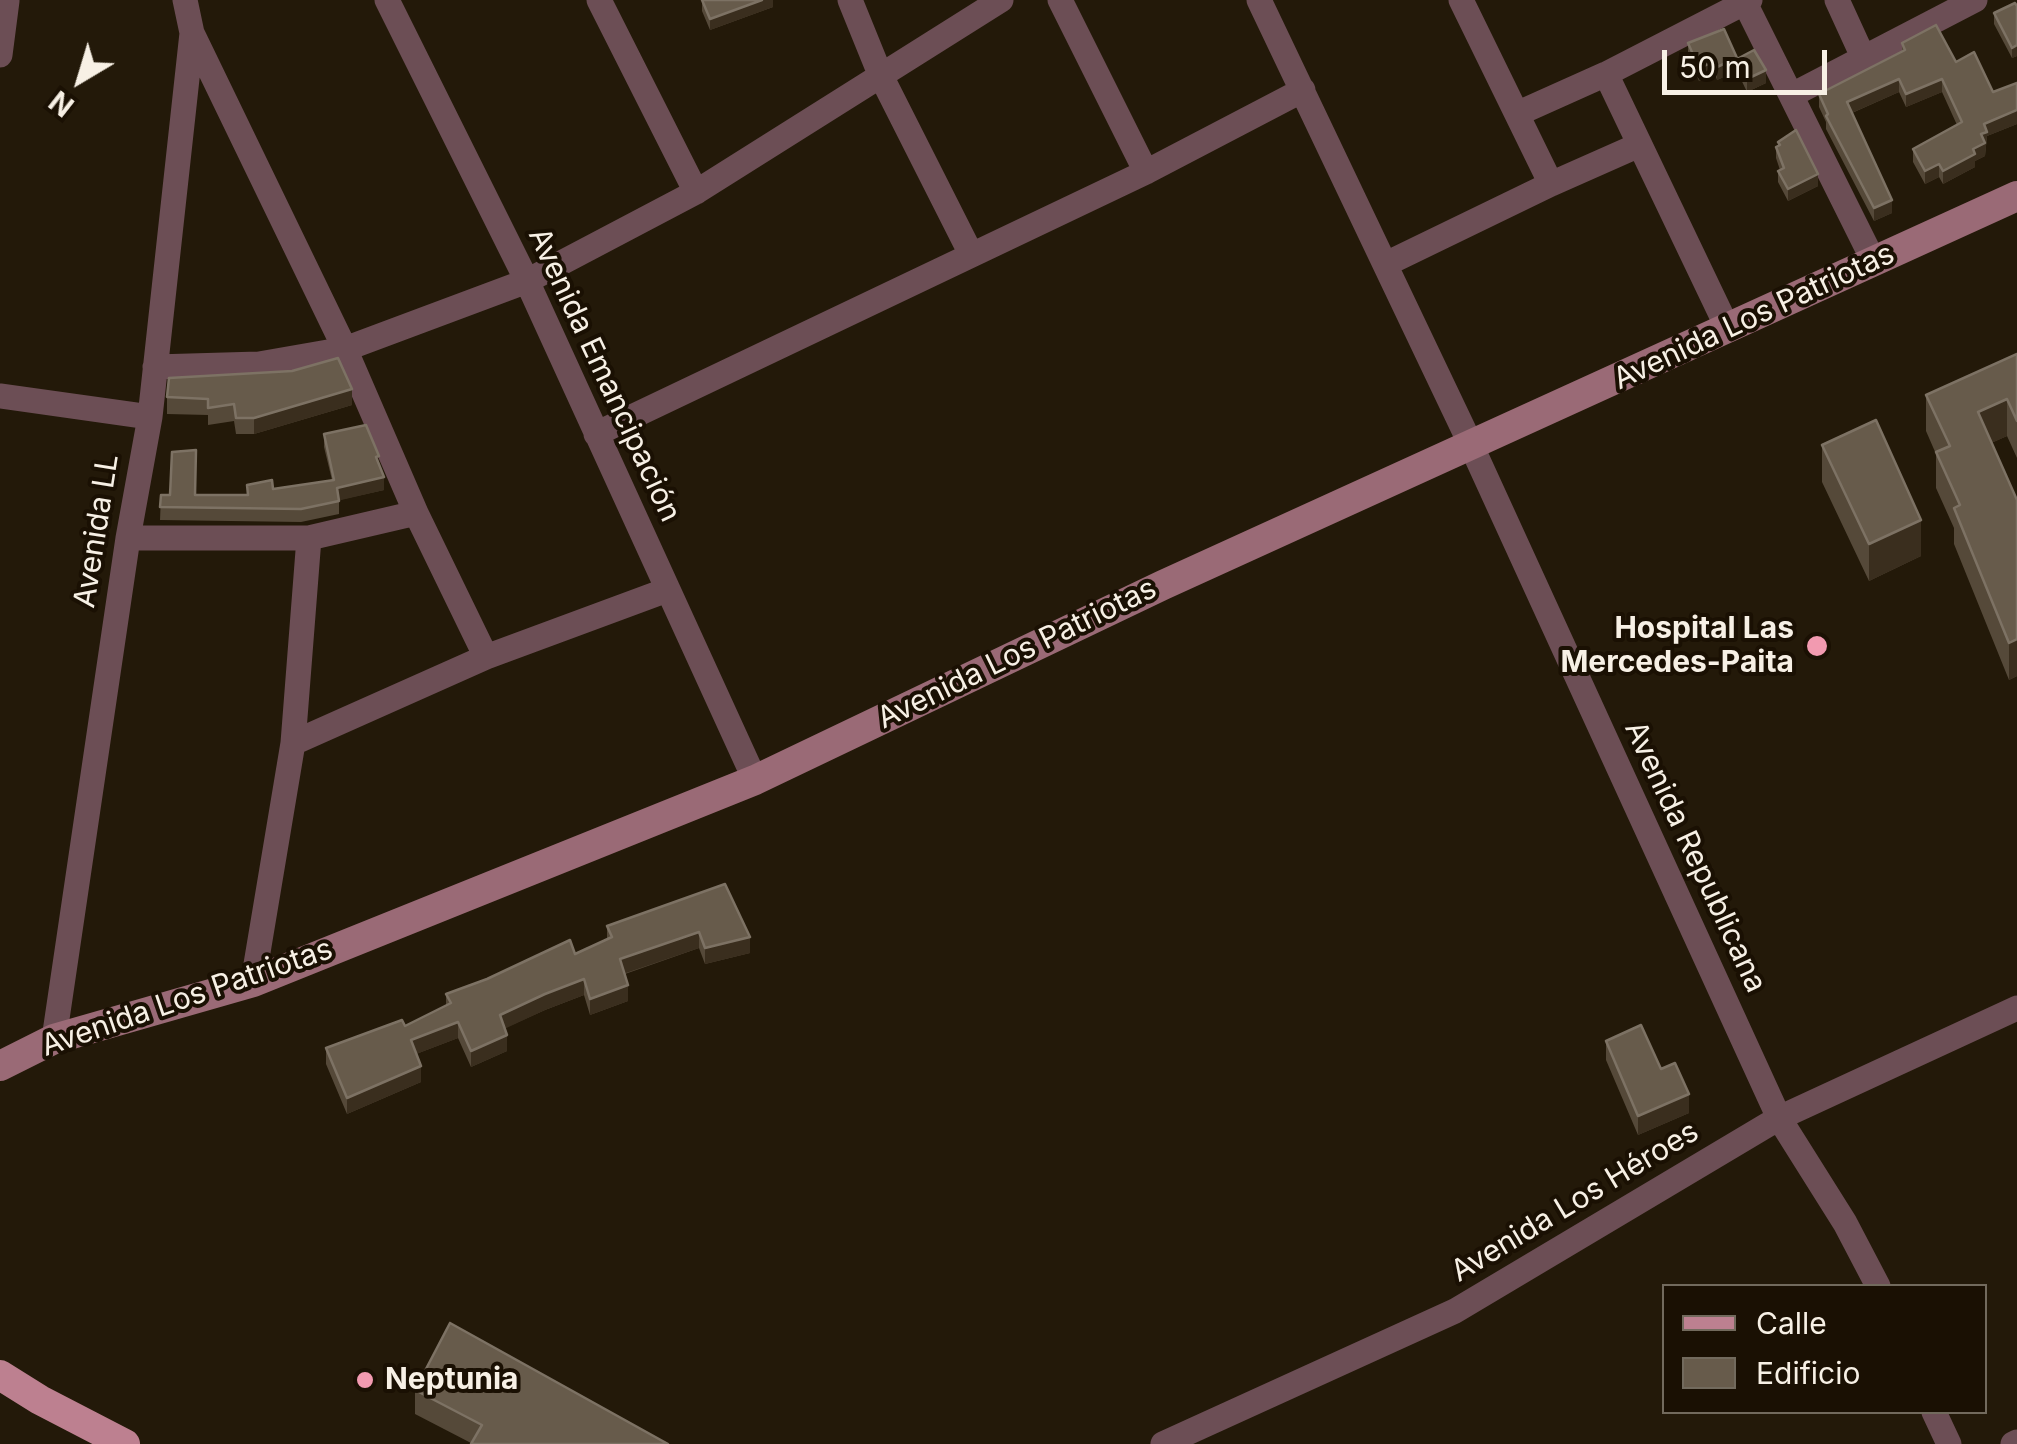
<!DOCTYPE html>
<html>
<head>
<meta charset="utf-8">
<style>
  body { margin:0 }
  #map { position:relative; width:2017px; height:1444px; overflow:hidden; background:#231909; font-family:Inter,sans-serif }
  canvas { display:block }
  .legend { position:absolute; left:1662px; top:1284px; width:325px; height:130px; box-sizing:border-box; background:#1a1003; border:2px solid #726a5d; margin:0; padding:12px 18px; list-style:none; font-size:30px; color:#f7f0e5 }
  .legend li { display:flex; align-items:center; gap:20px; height:50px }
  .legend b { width:50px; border:2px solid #726a5d }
  .north { position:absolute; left:30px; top:30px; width:100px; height:100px; -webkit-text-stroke:8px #1a1003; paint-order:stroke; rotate:218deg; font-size:28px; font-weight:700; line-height:40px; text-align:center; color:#f7f0e5 }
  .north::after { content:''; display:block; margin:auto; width:35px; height:45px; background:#f7f0e5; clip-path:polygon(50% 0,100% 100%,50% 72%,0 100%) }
  .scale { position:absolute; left:1662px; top:50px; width:165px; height:45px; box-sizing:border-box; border:5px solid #f7f0e5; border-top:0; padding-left:12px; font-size:30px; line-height:35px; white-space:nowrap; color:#f7f0e5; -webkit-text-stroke:8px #1a1003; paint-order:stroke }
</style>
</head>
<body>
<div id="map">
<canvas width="2017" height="1444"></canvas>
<ul class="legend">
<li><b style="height:12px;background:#bd8090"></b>Calle</li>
<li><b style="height:28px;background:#675b4b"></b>Edificio</li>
</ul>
<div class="north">N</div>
<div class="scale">50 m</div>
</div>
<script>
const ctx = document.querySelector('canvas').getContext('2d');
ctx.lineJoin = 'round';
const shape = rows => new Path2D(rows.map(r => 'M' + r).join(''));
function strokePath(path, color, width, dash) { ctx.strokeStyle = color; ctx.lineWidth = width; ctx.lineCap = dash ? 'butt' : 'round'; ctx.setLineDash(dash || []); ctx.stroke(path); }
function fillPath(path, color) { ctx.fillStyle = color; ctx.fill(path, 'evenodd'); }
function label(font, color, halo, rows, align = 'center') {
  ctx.font = font + ' Inter,sans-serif'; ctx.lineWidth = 8; ctx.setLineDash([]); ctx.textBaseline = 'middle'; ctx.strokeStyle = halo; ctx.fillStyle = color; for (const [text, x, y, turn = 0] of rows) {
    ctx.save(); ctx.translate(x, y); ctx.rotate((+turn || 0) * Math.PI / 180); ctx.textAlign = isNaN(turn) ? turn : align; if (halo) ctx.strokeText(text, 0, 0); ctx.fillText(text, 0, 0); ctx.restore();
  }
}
strokePath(shape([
  [185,0,192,33,345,349,416,513,486,657],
  [387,0,527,281,755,780],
  [599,0,696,192],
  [850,0,880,74,971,254],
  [1060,0,1146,172],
  [1259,0,1471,445,1779,1118,1845,1223,1878,1286],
  [1461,0,1551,184],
  [1837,0,1864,59],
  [1745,3,1874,262],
  [0,55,7,1],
  [1606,74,1728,329],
  [1792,95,1975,0],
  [1519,113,1606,74,1750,0],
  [1386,264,1551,184,1639,145],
  [155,367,259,364,345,349,527,281,696,192,1001,0],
  [0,396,150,417],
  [596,434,1146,172,1303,90],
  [128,538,309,538,416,513],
  [293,743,486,657,667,590],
  [253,982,293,743,309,538],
  [54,1039,128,538,150,417,192,33],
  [1934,1412,1949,1444],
  [1163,1444,1455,1311,1779,1118,2017,1008],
  [2013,1444,2017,1442]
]), '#6c4e55', 25);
strokePath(shape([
  [0,1066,54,1039,253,982,755,780,1163,585,2017,196]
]), '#9a6a76', 30);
strokePath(shape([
  [0,1375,40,1400,125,1444]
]), '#bd8090', 30);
fillPath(shape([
  [702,0,773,0,773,7,710,30,702,11],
  [2017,6,2017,56,2012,58,1994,24,1994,13],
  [1688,43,1737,59,1766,83,1747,92,1737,71,1717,80,1715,74,1699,81,1688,56],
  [1902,43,1956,62,1993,92,2017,83,2017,124,1987,136,1985,156,1975,161,1975,167,1943,184,1939,177,1925,184,1913,162,1913,149,1957,125,1942,92,1906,107,1899,92,1852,113,1892,213,1874,221,1826,129,1826,122,1819,107,1819,94,1902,51],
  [1778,142,1818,186,1788,201,1778,182,1778,171,1780,170,1776,158,1776,147,1778,145],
  [2017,354,2017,458,2007,436,1991,443,2017,500,2017,676,2009,680,1954,544,1954,528,1936,488,1936,454,1926,431,1926,395],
  [167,397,352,405,254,434,236,434,234,421,208,425,208,415,167,414],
  [324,434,379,466,384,490,339,500,339,514,301,522,160,520,161,495,247,495,273,489,332,480,324,447],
  [1822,445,1921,556,1869,581,1822,482],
  [725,884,750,953,705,964,699,948,625,974,628,1001,590,1015,584,995,545,1010,505,1028,507,1051,471,1067,458,1038,416,1054,421,1082,347,1114,326,1064,326,1048,405,1026,446,1006,446,994,575,954,607,940,607,926],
  [1606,1041,1661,1069,1689,1113,1638,1135,1606,1060],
  [415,1390,668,1444,471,1443,415,1414]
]), '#554939');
fillPath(shape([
  [762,0,773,0,773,7,710,30,710,19],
  [2017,45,2017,56,2012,58,2012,48],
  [1737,58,1737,71,1717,80,1717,67],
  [1715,61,1715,74,1699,81,1699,68],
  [1766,70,1766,83,1747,92,1747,79],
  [1899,79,1899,92,1847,115,1847,102],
  [1942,79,1942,92,1906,107,1906,94],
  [2017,110,2017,124,1987,136,1985,156,1975,161,1975,167,1943,184,1943,171,1973,149,1981,134,1984,124],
  [1939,164,1939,177,1925,184,1925,171],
  [1818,174,1818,186,1788,201,1788,189],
  [1892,200,1892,213,1874,221,1874,208],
  [352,389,352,405,254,434,254,418],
  [2007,399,2007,436,1978,449,1978,412],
  [384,477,384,490,337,501,337,488],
  [1921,520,1921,556,1869,581,1869,544],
  [2017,639,2017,676,2009,680,2009,643],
  [699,932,699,948,620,975,620,959],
  [750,937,750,953,705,964,705,948],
  [584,979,584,995,545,1010,500,1031,500,1015,545,994],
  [628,985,628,1001,590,1015,590,999],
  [458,1022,458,1038,411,1056,411,1040],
  [507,1035,507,1051,471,1067,471,1051],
  [421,1066,421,1082,347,1114,347,1098],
  [1689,1094,1689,1113,1638,1135,1638,1116]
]), '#3a2e1e');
const building = shape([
  [702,0,762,0,710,19,702,0],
  [2015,3,2017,6,2017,45,2012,48,1994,13,2015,3],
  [1936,25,1956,62,1974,52,1993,92,2017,83,2017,110,1984,124,1987,132,1981,134,1985,143,1973,149,1975,154,1943,171,1939,164,1925,171,1913,149,1962,122,1942,79,1906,94,1899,79,1847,102,1892,200,1874,208,1826,116,1828,114,1819,94,1905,50,1902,43,1936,25],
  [1724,29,1737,58,1717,67,1715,61,1699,68,1688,43,1724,29],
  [1754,50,1766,70,1747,79,1737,59,1754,50],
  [1796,130,1818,174,1788,189,1778,171,1784,168,1776,147,1780,145,1778,142,1796,130],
  [2017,354,2017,421,2007,399,1978,412,2017,500,2017,639,2009,643,1954,508,1960,505,1936,452,1950,446,1926,395,2017,354],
  [338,358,352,389,254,418,236,418,234,404,208,408,208,399,167,397,169,378,292,371,338,358],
  [1876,420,1921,520,1869,544,1822,445,1876,420],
  [366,425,379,456,376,457,384,477,337,488,339,501,301,509,160,507,161,495,170,495,172,452,196,450,195,495,248,495,247,485,272,480,273,489,334,480,324,434,366,425],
  [725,884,750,937,705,948,699,932,620,959,628,985,590,999,584,979,545,994,500,1015,507,1035,471,1051,458,1022,411,1040,421,1066,347,1098,326,1048,402,1020,405,1026,451,1003,446,994,487,979,570,940,575,954,612,937,607,926,725,884],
  [1641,1025,1661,1069,1675,1063,1689,1094,1638,1116,1606,1041,1641,1025],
  [450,1323,668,1444,471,1444,482,1425,415,1390,450,1323]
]);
fillPath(building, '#675b4b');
strokePath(building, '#7d7264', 2.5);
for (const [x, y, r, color] of [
  [1817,646,12,"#f29ab0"],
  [365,1380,10,"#f29ab0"]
]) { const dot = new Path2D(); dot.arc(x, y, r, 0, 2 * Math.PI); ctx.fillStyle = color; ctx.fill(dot); strokePath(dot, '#1a1003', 4); }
label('30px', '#f7f0e5', '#1a1003', [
  ["Avenida Los Patriotas",1754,317,-25],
  ["Avenida Emancipación",604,375,65],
  ["Avenida LL",97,531,-81],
  ["Avenida Los Patriotas",1017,654,-26],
  ["Avenida Republicana",1695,857,65],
  ["Avenida Los Patriotas",187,998,-19],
  ["Avenida Los Héroes",1575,1202,-31]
]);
label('bold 30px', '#f7f0e5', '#1a1003', [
  ["Hospital Las",1794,629],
  ["Mercedes-Paita",1794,663],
  ["Neptunia",385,1380,"left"]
], 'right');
</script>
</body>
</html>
